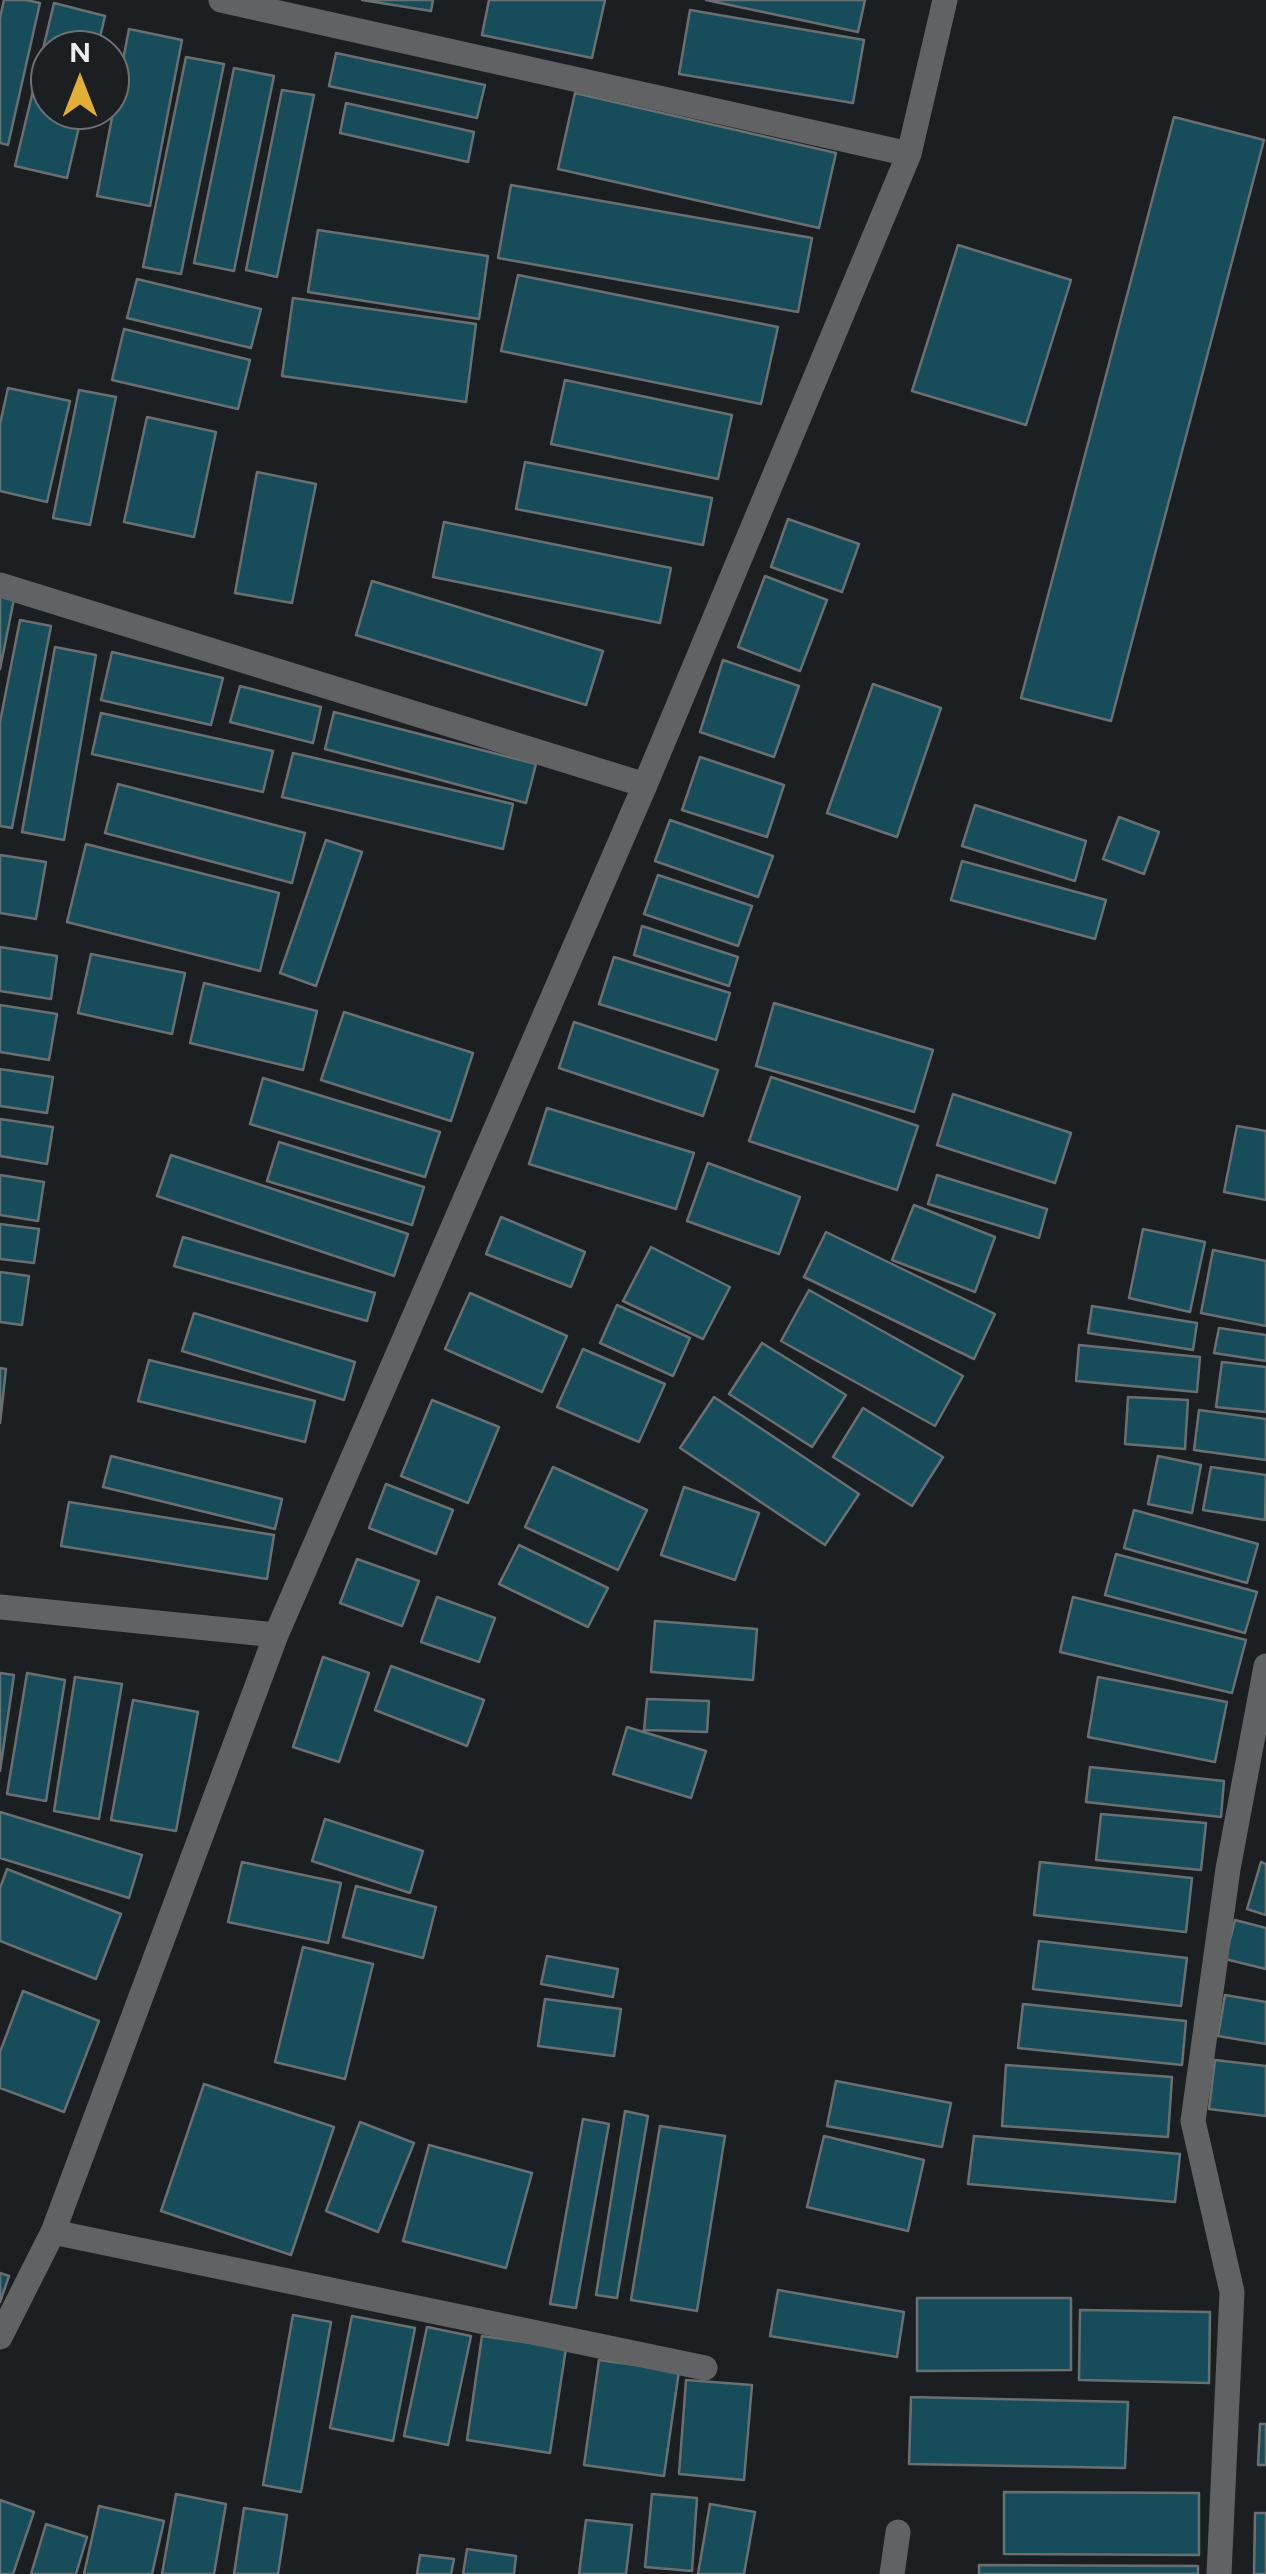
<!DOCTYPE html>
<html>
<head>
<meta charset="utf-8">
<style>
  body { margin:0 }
  #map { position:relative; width:1266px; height:2574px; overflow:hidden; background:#1b1f21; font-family:Figtree,sans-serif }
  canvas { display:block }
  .north { position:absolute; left:30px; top:30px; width:100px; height:100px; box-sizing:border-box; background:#1b1f21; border:2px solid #6e7273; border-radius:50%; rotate:0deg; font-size:28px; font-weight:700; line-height:40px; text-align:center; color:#ebeeef }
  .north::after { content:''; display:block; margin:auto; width:35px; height:45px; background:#e3ae35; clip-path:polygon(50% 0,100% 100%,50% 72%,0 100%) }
</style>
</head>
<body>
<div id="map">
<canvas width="1266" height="2574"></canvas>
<div class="north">N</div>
</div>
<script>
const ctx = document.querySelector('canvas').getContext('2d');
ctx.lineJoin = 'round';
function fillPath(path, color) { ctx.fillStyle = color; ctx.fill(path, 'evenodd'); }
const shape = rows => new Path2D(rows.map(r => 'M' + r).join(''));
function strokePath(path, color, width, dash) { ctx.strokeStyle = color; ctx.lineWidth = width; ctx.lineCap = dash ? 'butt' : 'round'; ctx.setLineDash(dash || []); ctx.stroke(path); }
const building = shape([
  [4,0,26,0,40,3,8,145,0,143,0,18,4,0],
  [362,0,433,0,431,11,362,0],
  [489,0,605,0,592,58,482,35,489,0],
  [706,0,865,0,858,32,706,0],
  [54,3,105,16,97,50,50,50,50,110,83,110,67,178,15,166,54,3],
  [690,10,864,40,853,103,679,74,690,10],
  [129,29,182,40,150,206,97,196,129,29],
  [336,53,485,85,477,118,329,86,336,53],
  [186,57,224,64,181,274,143,267,186,57],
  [234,68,274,76,234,271,194,263,234,68],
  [282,90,314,95,277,277,246,270,282,90],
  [575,93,836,153,819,228,558,169,575,93],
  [346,103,474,132,468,162,340,133,346,103],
  [1174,117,1264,140,1111,721,1021,698,1174,117],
  [511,185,812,238,798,312,498,258,511,185],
  [318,230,488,256,479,319,308,292,318,230],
  [958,245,1071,280,1026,425,912,391,958,245],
  [518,275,778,327,761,404,501,351,518,275],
  [137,279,261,309,251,348,127,318,137,279],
  [293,298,476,324,466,402,282,376,293,298],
  [124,329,250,360,238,409,112,380,124,329],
  [565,380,732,415,718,479,551,444,565,380],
  [8,388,70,401,47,502,0,491,0,424,8,388],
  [79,390,116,397,90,525,53,518,79,390],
  [147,417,216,432,194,537,124,522,147,417],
  [525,462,712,498,703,545,516,509,525,462],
  [257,472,316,484,292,603,235,593,257,472],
  [788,519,859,544,842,592,771,567,788,519],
  [444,522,671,568,660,623,433,577,444,522],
  [765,576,827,600,800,671,738,647,765,576],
  [372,581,603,651,586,705,356,635,372,581],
  [0,596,14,599,0,669,0,596],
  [20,620,51,626,12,828,0,826,0,722,20,620],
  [55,647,96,655,64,840,22,832,55,647],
  [112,652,223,678,211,725,101,700,112,652],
  [723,660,799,686,774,757,700,732,723,660],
  [873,684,941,708,897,837,827,813,873,684],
  [240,686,321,707,313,743,230,722,240,686],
  [334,712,536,764,526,803,325,749,334,712],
  [101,713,273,751,263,792,92,754,101,713],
  [293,753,513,804,503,849,282,797,293,753],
  [700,757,784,785,767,837,682,810,700,757],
  [118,784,305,833,292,883,105,833,118,784],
  [975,805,1086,841,1075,881,962,846,975,805],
  [1119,817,1159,832,1144,874,1103,859,1119,817],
  [670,820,773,856,758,897,655,861,670,820],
  [326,840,362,852,316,986,280,973,326,840],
  [86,844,279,893,260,971,67,922,86,844],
  [0,855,46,862,36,919,0,913,0,855],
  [962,861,1106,900,1095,939,951,900,962,861],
  [658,875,752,906,738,946,644,914,658,875],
  [642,926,738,957,729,986,634,955,642,926],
  [0,947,57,956,51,999,0,991,0,947],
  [91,954,185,973,172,1034,78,1013,91,954],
  [614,957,730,993,716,1040,599,1004,614,957],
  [204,983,317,1011,303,1070,190,1043,204,983],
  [774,1003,933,1050,914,1112,756,1066,774,1003],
  [0,1005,57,1014,49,1060,0,1052,0,1005],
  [344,1012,473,1053,451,1121,321,1080,344,1012],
  [574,1022,718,1070,703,1116,559,1068,574,1022],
  [0,1069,53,1077,47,1113,0,1106,0,1069],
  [771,1077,918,1126,897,1190,749,1141,771,1077],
  [263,1078,440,1132,425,1177,250,1124,263,1078],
  [953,1094,1071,1133,1055,1183,937,1145,953,1094],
  [547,1108,694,1153,676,1209,529,1164,547,1108],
  [0,1119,53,1127,47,1164,0,1156,0,1119],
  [1237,1126,1266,1131,1266,1200,1224,1192,1237,1126],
  [279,1142,424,1187,412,1225,267,1181,279,1142],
  [171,1155,408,1234,394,1276,157,1196,171,1155],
  [708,1163,800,1197,779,1254,687,1221,708,1163],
  [0,1175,44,1182,38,1221,0,1215,0,1175],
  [937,1175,1047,1209,1039,1238,928,1204,937,1175],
  [914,1205,995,1237,975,1292,892,1260,914,1205],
  [501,1217,585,1252,571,1287,486,1254,501,1217],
  [0,1224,39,1229,34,1263,0,1259,0,1224],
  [1143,1229,1205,1242,1190,1312,1129,1298,1143,1229],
  [826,1232,995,1314,974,1359,804,1277,826,1232],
  [183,1237,375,1293,367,1321,174,1266,183,1237],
  [651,1247,730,1287,703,1339,623,1301,651,1247],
  [1213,1250,1266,1261,1266,1326,1201,1313,1213,1250],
  [0,1272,29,1276,22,1325,0,1322,0,1272],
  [809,1290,963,1376,935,1426,781,1341,809,1290],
  [470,1293,567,1336,542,1392,445,1349,470,1293],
  [617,1305,690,1338,673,1376,600,1343,617,1305],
  [1092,1306,1197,1323,1193,1350,1088,1333,1092,1306],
  [194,1313,355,1362,344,1400,182,1351,194,1313],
  [1219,1328,1266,1335,1266,1361,1214,1353,1219,1328],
  [762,1343,846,1395,812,1447,729,1394,762,1343],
  [1079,1345,1200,1357,1197,1392,1076,1381,1079,1345],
  [583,1349,665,1384,639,1442,557,1407,583,1349],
  [149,1360,315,1401,305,1442,138,1401,149,1360],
  [1222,1362,1266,1367,1266,1412,1216,1407,1222,1362],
  [0,1368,6,1369,0,1423,0,1368],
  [714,1397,859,1494,825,1545,680,1448,714,1397],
  [1128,1397,1188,1400,1185,1449,1125,1444,1128,1397],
  [432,1400,499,1427,468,1503,401,1476,432,1400],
  [863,1408,943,1457,912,1506,833,1457,863,1408],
  [1199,1410,1266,1419,1266,1460,1194,1450,1199,1410],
  [111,1456,282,1499,275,1529,103,1487,111,1456],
  [1158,1456,1201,1465,1192,1513,1148,1504,1158,1456],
  [553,1467,647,1510,618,1570,525,1527,553,1467],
  [1211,1467,1266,1475,1265,1520,1203,1510,1211,1467],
  [386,1484,453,1510,436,1554,369,1528,386,1484],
  [684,1487,759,1513,735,1580,661,1555,684,1487],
  [69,1502,274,1535,267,1579,61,1546,69,1502],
  [1134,1510,1258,1544,1247,1583,1124,1548,1134,1510],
  [519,1545,608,1588,588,1627,499,1584,519,1545],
  [1116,1554,1257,1592,1245,1633,1105,1595,1116,1554],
  [357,1559,419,1581,402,1626,340,1603,357,1559],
  [437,1597,495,1618,479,1662,421,1642,437,1597],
  [1073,1597,1246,1640,1232,1693,1060,1652,1073,1597],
  [655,1621,757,1629,753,1680,651,1672,655,1621],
  [323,1657,369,1673,339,1762,293,1747,323,1657],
  [391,1666,484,1700,467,1746,375,1710,391,1666],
  [0,1673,14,1675,0,1771,0,1673],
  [27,1673,65,1680,46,1801,7,1794,27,1673],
  [75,1677,122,1684,99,1819,54,1811,75,1677],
  [1098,1677,1227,1702,1215,1762,1088,1737,1098,1677],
  [647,1699,709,1701,707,1732,644,1730,647,1699],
  [133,1700,198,1712,176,1831,111,1820,133,1700],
  [627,1727,706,1751,691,1798,613,1774,627,1727],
  [1090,1767,1224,1781,1221,1817,1086,1802,1090,1767],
  [0,1812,142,1855,129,1898,0,1858,0,1812],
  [1101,1814,1206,1823,1201,1870,1096,1860,1101,1814],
  [325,1819,423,1851,410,1893,312,1861,325,1819],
  [242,1862,341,1883,328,1943,228,1922,242,1862],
  [1040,1862,1192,1878,1186,1932,1034,1915,1040,1862],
  [1261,1862,1266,1864,1266,1915,1247,1909,1261,1862],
  [7,1869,121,1914,96,1979,0,1941,0,1888,7,1869],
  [356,1886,436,1907,423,1958,343,1937,356,1886],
  [1235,1920,1266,1928,1266,1969,1225,1959,1235,1920],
  [1039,1941,1187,1958,1181,2006,1033,1989,1039,1941],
  [303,1947,373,1964,345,2079,275,2062,303,1947],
  [547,1956,618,1969,613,1997,541,1984,547,1956],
  [23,1991,99,2021,64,2112,0,2088,0,2052,23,1991],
  [1225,1995,1266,2002,1266,2044,1218,2036,1225,1995],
  [545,1999,621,2009,614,2056,538,2046,545,1999],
  [1023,2004,1186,2021,1182,2065,1018,2048,1023,2004],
  [1215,2060,1266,2066,1266,2116,1209,2109,1215,2060],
  [1006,2065,1172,2077,1168,2137,1002,2126,1006,2065],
  [836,2081,951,2103,942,2147,827,2126,836,2081],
  [204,2084,334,2127,291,2255,161,2211,204,2084],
  [625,2111,648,2116,617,2298,596,2295,625,2111],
  [583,2119,609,2124,576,2308,550,2304,583,2119],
  [360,2122,414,2143,378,2232,326,2211,360,2122],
  [660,2126,725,2136,697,2311,631,2300,660,2126],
  [824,2136,924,2160,908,2231,807,2207,824,2136],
  [974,2136,1180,2154,1175,2202,968,2184,974,2136],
  [429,2145,532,2173,506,2268,403,2241,429,2145],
  [0,2273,9,2276,0,2302,0,2273],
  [778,2290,904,2312,897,2357,770,2336,778,2290],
  [917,2298,1071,2298,1071,2370,917,2371,917,2298],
  [1080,2310,1210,2312,1209,2383,1079,2380,1080,2310],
  [293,2315,331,2322,301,2492,263,2485,293,2315],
  [352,2316,415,2328,393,2441,330,2428,352,2316],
  [427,2327,471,2336,448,2445,404,2436,427,2327],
  [482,2336,566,2348,550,2453,467,2440,482,2336],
  [599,2360,679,2371,664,2476,584,2465,599,2360],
  [686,2380,752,2385,744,2480,679,2474,686,2380],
  [911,2397,1128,2402,1125,2468,909,2464,911,2397],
  [1260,2424,1266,2424,1266,2465,1258,2465,1260,2424],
  [1004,2492,1199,2493,1199,2555,1004,2554,1004,2492],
  [176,2494,226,2504,214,2574,162,2574,176,2494],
  [652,2494,697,2498,692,2571,645,2567,652,2494],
  [0,2500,34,2512,13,2574,0,2574,0,2500],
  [710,2504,755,2512,744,2574,698,2574,710,2504],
  [99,2506,164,2521,152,2574,84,2574,99,2506],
  [244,2508,287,2515,278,2574,234,2574,244,2508],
  [1255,2513,1266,2513,1266,2574,1254,2574,1255,2513],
  [586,2520,632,2525,626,2574,579,2574,586,2520],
  [46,2524,87,2537,76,2574,31,2574,46,2524],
  [467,2549,516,2556,514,2574,463,2574,467,2549],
  [420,2555,454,2559,451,2574,417,2574,420,2555],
  [979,2565,1198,2566,1198,2574,979,2574,979,2565]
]);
fillPath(building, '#174c5b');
strokePath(building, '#6a6f71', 2.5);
strokePath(shape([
  [221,0,909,154],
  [0,585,645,785],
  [0,1607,276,1635],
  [53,2232,705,2368],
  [0,2337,53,2232,276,1635,645,785,909,154,945,0],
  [892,2574,898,2532],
  [1219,2574,1232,2292,1193,2121,1228,1869,1266,1666]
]), '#606263', 25);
</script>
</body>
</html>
